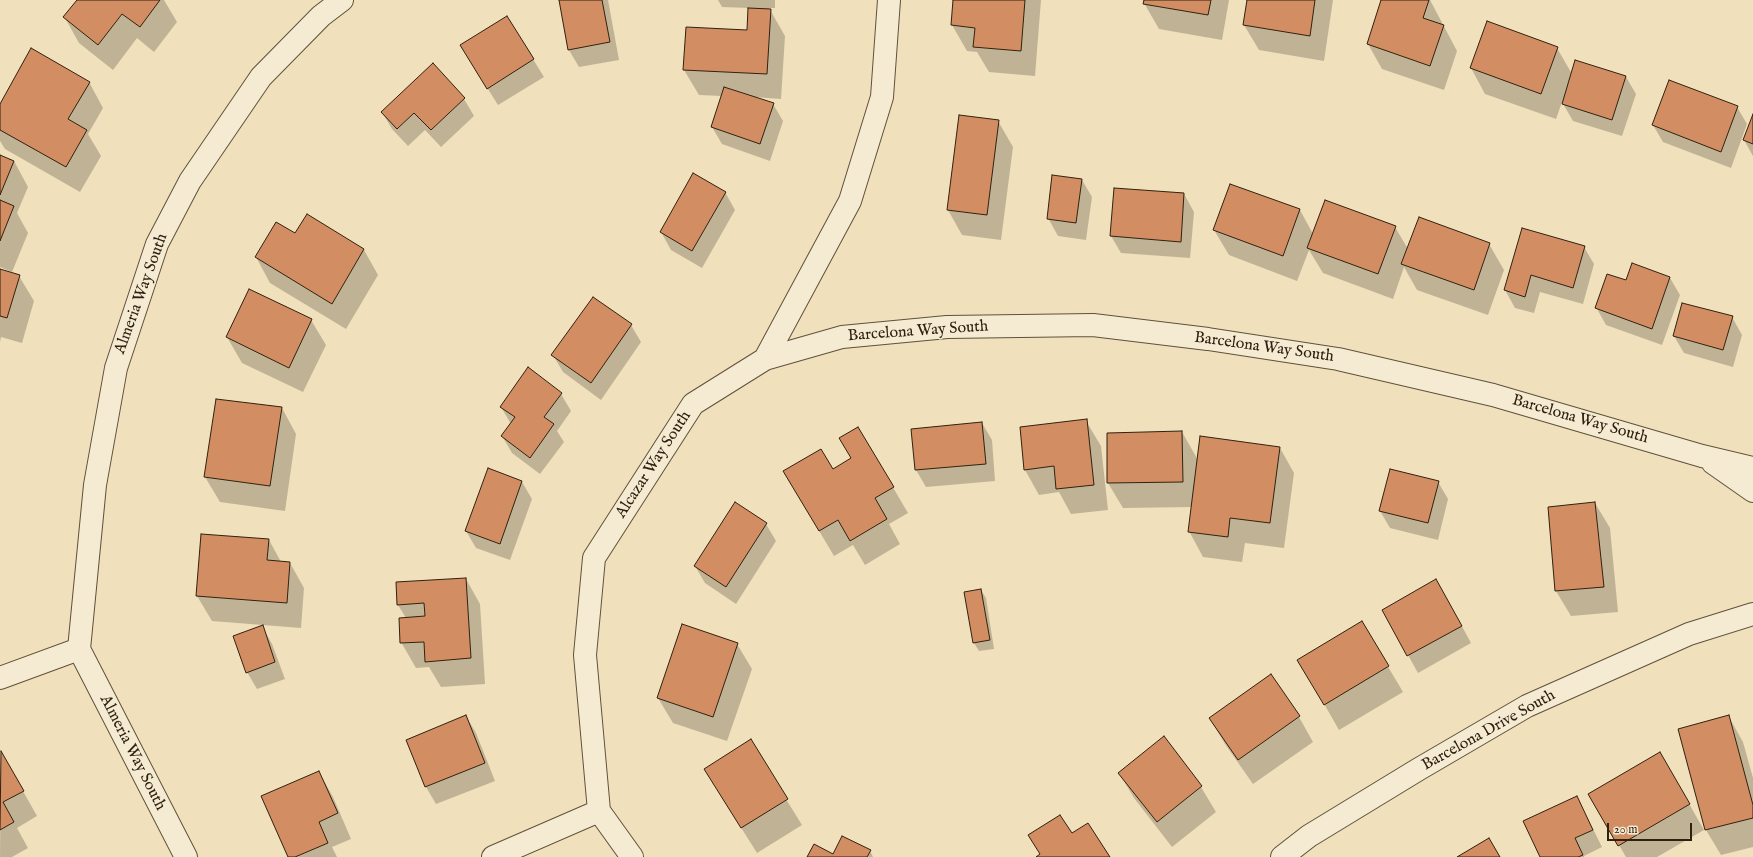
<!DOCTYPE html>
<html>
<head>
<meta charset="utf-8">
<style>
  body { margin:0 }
  #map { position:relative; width:1753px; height:857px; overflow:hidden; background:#f0e0bb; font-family:"IM FELL English",serif }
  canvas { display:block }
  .scale { position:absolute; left:1607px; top:823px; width:85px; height:18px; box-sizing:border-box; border:2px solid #2f2110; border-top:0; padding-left:5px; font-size:12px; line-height:14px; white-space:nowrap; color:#2f2110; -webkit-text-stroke:3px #f5ebd3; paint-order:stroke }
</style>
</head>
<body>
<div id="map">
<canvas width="1753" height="857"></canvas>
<div class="scale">20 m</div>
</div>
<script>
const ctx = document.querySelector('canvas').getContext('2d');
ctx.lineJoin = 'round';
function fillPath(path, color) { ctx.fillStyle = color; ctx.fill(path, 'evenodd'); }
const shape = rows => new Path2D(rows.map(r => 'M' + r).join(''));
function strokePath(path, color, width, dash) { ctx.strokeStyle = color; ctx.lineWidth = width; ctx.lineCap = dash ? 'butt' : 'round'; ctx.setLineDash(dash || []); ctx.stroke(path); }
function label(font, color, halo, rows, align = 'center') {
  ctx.font = font + ' "IM FELL English",serif'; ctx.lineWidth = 3; ctx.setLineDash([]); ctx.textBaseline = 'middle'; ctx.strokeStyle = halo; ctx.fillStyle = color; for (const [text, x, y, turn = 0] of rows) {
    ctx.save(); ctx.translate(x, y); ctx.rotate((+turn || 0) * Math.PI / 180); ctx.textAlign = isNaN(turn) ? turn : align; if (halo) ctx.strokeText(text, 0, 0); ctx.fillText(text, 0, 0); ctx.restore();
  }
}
fillPath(shape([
  [78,0,164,0,177,22,154,52,137,38,113,70,79,43,65,18],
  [560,0,608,0,619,60,579,67,569,50],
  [718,0,775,0,775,8,769,8,785,36,781,99,754,97,773,104,783,121,770,161,722,144,712,127,722,96,699,95,684,70,748,31,749,8,722,7],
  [954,0,1041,0,1035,76,989,72,977,52,967,51,952,25],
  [1145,0,1229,0,1222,40,1159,29,1144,3],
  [1248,0,1333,0,1324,61,1259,50,1244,25],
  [1382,0,1430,0,1457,51,1444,90,1382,69,1368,44],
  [507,17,544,77,498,105,471,62],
  [1557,48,1572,74,1576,62,1626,77,1636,94,1622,136,1573,121,1562,102,1556,119,1485,94,1471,68],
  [89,82,103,108,88,134,101,156,80,192,5,149,0,141,0,106],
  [464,99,474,116,441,147,425,130,408,146,392,129,382,112],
  [1737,107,1747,124,1731,168,1663,142,1653,125],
  [1753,116,1753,156,1744,140],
  [998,121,1013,147,1001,240,962,235,948,210],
  [0,156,14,161,28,187,17,213,28,233,12,272,0,267],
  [1082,180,1092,197,1086,240,1058,236,1048,218],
  [1230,185,1300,210,1313,234,1395,227,1408,249,1489,244,1504,270,1488,315,1417,290,1404,267,1393,299,1323,273,1309,250,1297,281,1229,255,1214,230],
  [725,192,735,210,702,268,671,250,661,232],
  [1184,194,1194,212,1190,258,1121,253,1111,236],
  [307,215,364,250,378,275,346,329,270,283,256,257,295,235],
  [1522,229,1584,247,1594,264,1583,304,1540,292,1534,313,1515,308,1505,290],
  [0,270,19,276,34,301,22,343,1,337,0,342],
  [1670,278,1680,295,1662,345,1606,325,1596,307,1627,282],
  [1732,317,1742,335,1733,367,1684,353,1674,336],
  [311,320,326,345,303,392,242,363,227,337],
  [631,325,641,342,601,400,563,372,553,355],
  [561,394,571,411,557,431,564,442,540,474,512,453,502,436,511,424,501,407],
  [282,408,296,434,285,511,220,502,205,477],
  [1086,421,1101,446,1108,510,1071,514,1059,492,1039,495,1025,470],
  [982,423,992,440,995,481,926,487,916,470,912,430],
  [858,428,908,513,889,524,900,544,865,565,853,545,834,556,799,497,832,471,852,459],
  [1182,432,1198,460,1280,448,1294,473,1284,548,1245,543,1242,562,1203,557,1189,531,1192,507,1123,508,1108,483,1108,434],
  [522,482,532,499,510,560,476,548,466,531],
  [1438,482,1448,499,1438,540,1390,528,1380,511],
  [1595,503,1610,528,1618,612,1571,616,1556,591,1549,507],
  [766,524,776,541,736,604,705,583,695,566],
  [269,540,281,562,290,563,304,588,301,628,212,621,197,596],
  [466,579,480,604,485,684,441,687,429,667,416,668,401,642,406,618,398,605],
  [981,590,986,598,994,649,979,651,974,643],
  [1446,597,1471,643,1418,673,1383,610],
  [1362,623,1403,692,1339,730,1299,660],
  [262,626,272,644,285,679,257,689,247,672],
  [737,644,752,669,727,741,673,723,658,698],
  [466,716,476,733,495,781,436,804,426,787,407,740],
  [1299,717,1313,742,1253,784,1225,744,1210,719],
  [1729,717,1743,742,1753,778,1753,847,1721,855,1706,830,1679,729],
  [750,741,802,825,757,853,720,794],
  [1,752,37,816,17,828,28,848,12,857,0,857],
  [1660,753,1704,830,1657,857,1626,857,1589,794],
  [319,772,333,797,351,839,332,847,337,857,289,857],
  [1119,773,1201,787,1216,812,1172,847,1134,798],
  [1577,797,1602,847,1584,856,1584,857,1541,857],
  [870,851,873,857,808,857,834,855]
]), '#0003');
const building = shape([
  [77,0,160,0,140,27,122,14,98,45,63,17,77,0],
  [559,0,602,0,610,42,568,50,559,0],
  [953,0,1025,0,1021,51,973,47,975,28,951,25,953,0],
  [1144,0,1211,0,1208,15,1143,4,1144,0],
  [1247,0,1315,0,1310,36,1243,25,1247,0],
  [1381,0,1429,0,1423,18,1444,25,1430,66,1367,44,1381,0],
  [748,8,771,9,767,74,683,70,686,27,747,30,748,8],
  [507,16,534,59,487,89,460,45,507,16],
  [1487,21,1558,47,1541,94,1470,68,1487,21],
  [31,48,90,82,68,119,87,130,66,167,0,130,0,104,31,48],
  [1575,60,1626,76,1612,120,1562,104,1575,60],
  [433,63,465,98,431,130,414,113,397,129,381,112,433,63],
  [1669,80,1738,106,1721,152,1652,125,1669,80],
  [724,87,774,103,760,144,711,127,724,87],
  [1753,114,1753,144,1743,140,1753,114],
  [959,115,999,120,987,215,947,210,959,115],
  [0,155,14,161,0,195,0,155],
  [693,173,726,192,692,251,660,232,693,173],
  [1052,175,1082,179,1076,223,1047,219,1052,175],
  [1230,184,1300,209,1283,256,1213,230,1230,184],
  [1114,188,1184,193,1181,242,1110,236,1114,188],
  [0,200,14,206,0,241,0,200],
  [1325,200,1396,226,1378,274,1307,248,1325,200],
  [307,214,364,249,332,304,255,257,276,222,295,233,307,214],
  [1419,217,1490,243,1474,290,1401,264,1419,217],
  [1522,228,1585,246,1573,288,1531,275,1525,297,1504,290,1522,228],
  [1632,263,1670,277,1652,329,1595,308,1607,274,1626,280,1632,263],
  [0,269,20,275,7,318,0,316,0,269],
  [249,289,312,319,289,368,226,337,249,289],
  [593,297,632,324,591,383,551,355,593,297],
  [1682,303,1733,316,1723,350,1673,336,1682,303],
  [528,367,562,393,544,417,554,424,530,458,501,436,515,417,500,407,528,367],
  [216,399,282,407,270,486,204,477,216,399],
  [1087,419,1094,485,1056,489,1054,466,1024,470,1020,427,1087,419],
  [982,422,986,464,915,470,911,429,982,422],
  [858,427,894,487,875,498,887,519,850,541,838,520,819,531,783,471,821,449,833,469,851,458,839,438,858,427],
  [1182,431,1183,482,1107,483,1107,433,1182,431],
  [1200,436,1280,447,1270,523,1230,518,1228,537,1188,532,1200,436],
  [488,468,522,481,500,544,465,531,488,468],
  [1390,469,1439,481,1428,523,1379,511,1390,469],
  [735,502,767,523,726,587,694,566,735,502],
  [1595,502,1604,587,1555,591,1548,507,1595,502],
  [201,534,269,539,267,560,290,562,287,603,196,596,201,534],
  [466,578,471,658,425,662,424,642,400,643,399,618,425,616,424,603,397,605,396,582,466,578],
  [1436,579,1462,626,1407,656,1382,610,1436,579],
  [981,589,990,640,973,643,964,592,981,589],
  [1362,621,1389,666,1324,705,1297,660,1362,621],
  [682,624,738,643,713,717,657,698,682,624],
  [263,625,275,662,246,673,233,636,263,625],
  [1271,674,1300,716,1238,760,1209,718,1271,674],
  [466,715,485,763,425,787,406,740,466,715],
  [1729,715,1753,805,1753,818,1705,830,1678,729,1729,715],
  [1164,736,1202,786,1157,822,1118,773,1164,736],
  [751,739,788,799,741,828,704,769,751,739],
  [1,751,24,791,3,802,14,822,0,830,1,751],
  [1660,752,1690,804,1618,846,1588,794,1660,752],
  [319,771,338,813,319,822,328,843,295,857,288,857,261,796,319,771],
  [1577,796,1593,830,1575,838,1583,855,1578,857,1540,857,1523,821,1577,796],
  [1060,815,1072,833,1088,823,1110,857,1036,857,1040,854,1028,835,1060,815],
  [842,836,871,850,867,857,807,857,814,844,833,854,842,836],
  [1489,838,1500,857,1457,857,1489,838]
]);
fillPath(building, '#d28d62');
strokePath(building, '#2f2110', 1);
const minor = shape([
  [765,359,842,337,947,327,1093,325,1208,339,1338,359,1493,395,1702,456,1753,468],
  [1713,463,1753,491],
  [0,678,79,649],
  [186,857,79,649,95,485,116,368,157,244,190,181,261,77,321,16,342,0],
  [493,857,599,811],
  [632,857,599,811,585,655,594,558,693,404,765,359,850,201,882,97,889,0],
  [1282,857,1309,836,1419,769,1527,706,1689,634,1753,614]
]);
strokePath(minor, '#5f513b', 24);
strokePath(minor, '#f5ebd3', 22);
label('16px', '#2f2110', '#f5ebd3', [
  ["Almeria Way South",142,294,-70],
  ["Barcelona Way South",918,332,-4],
  ["Barcelona Way South",1264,348,8],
  ["Barcelona Way South",1580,420,16],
  ["Alcazar Way South",654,465,-57],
  ["Barcelona Drive South",1489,731,-29],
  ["Almeria Way South",132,753,63]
]);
</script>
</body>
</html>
